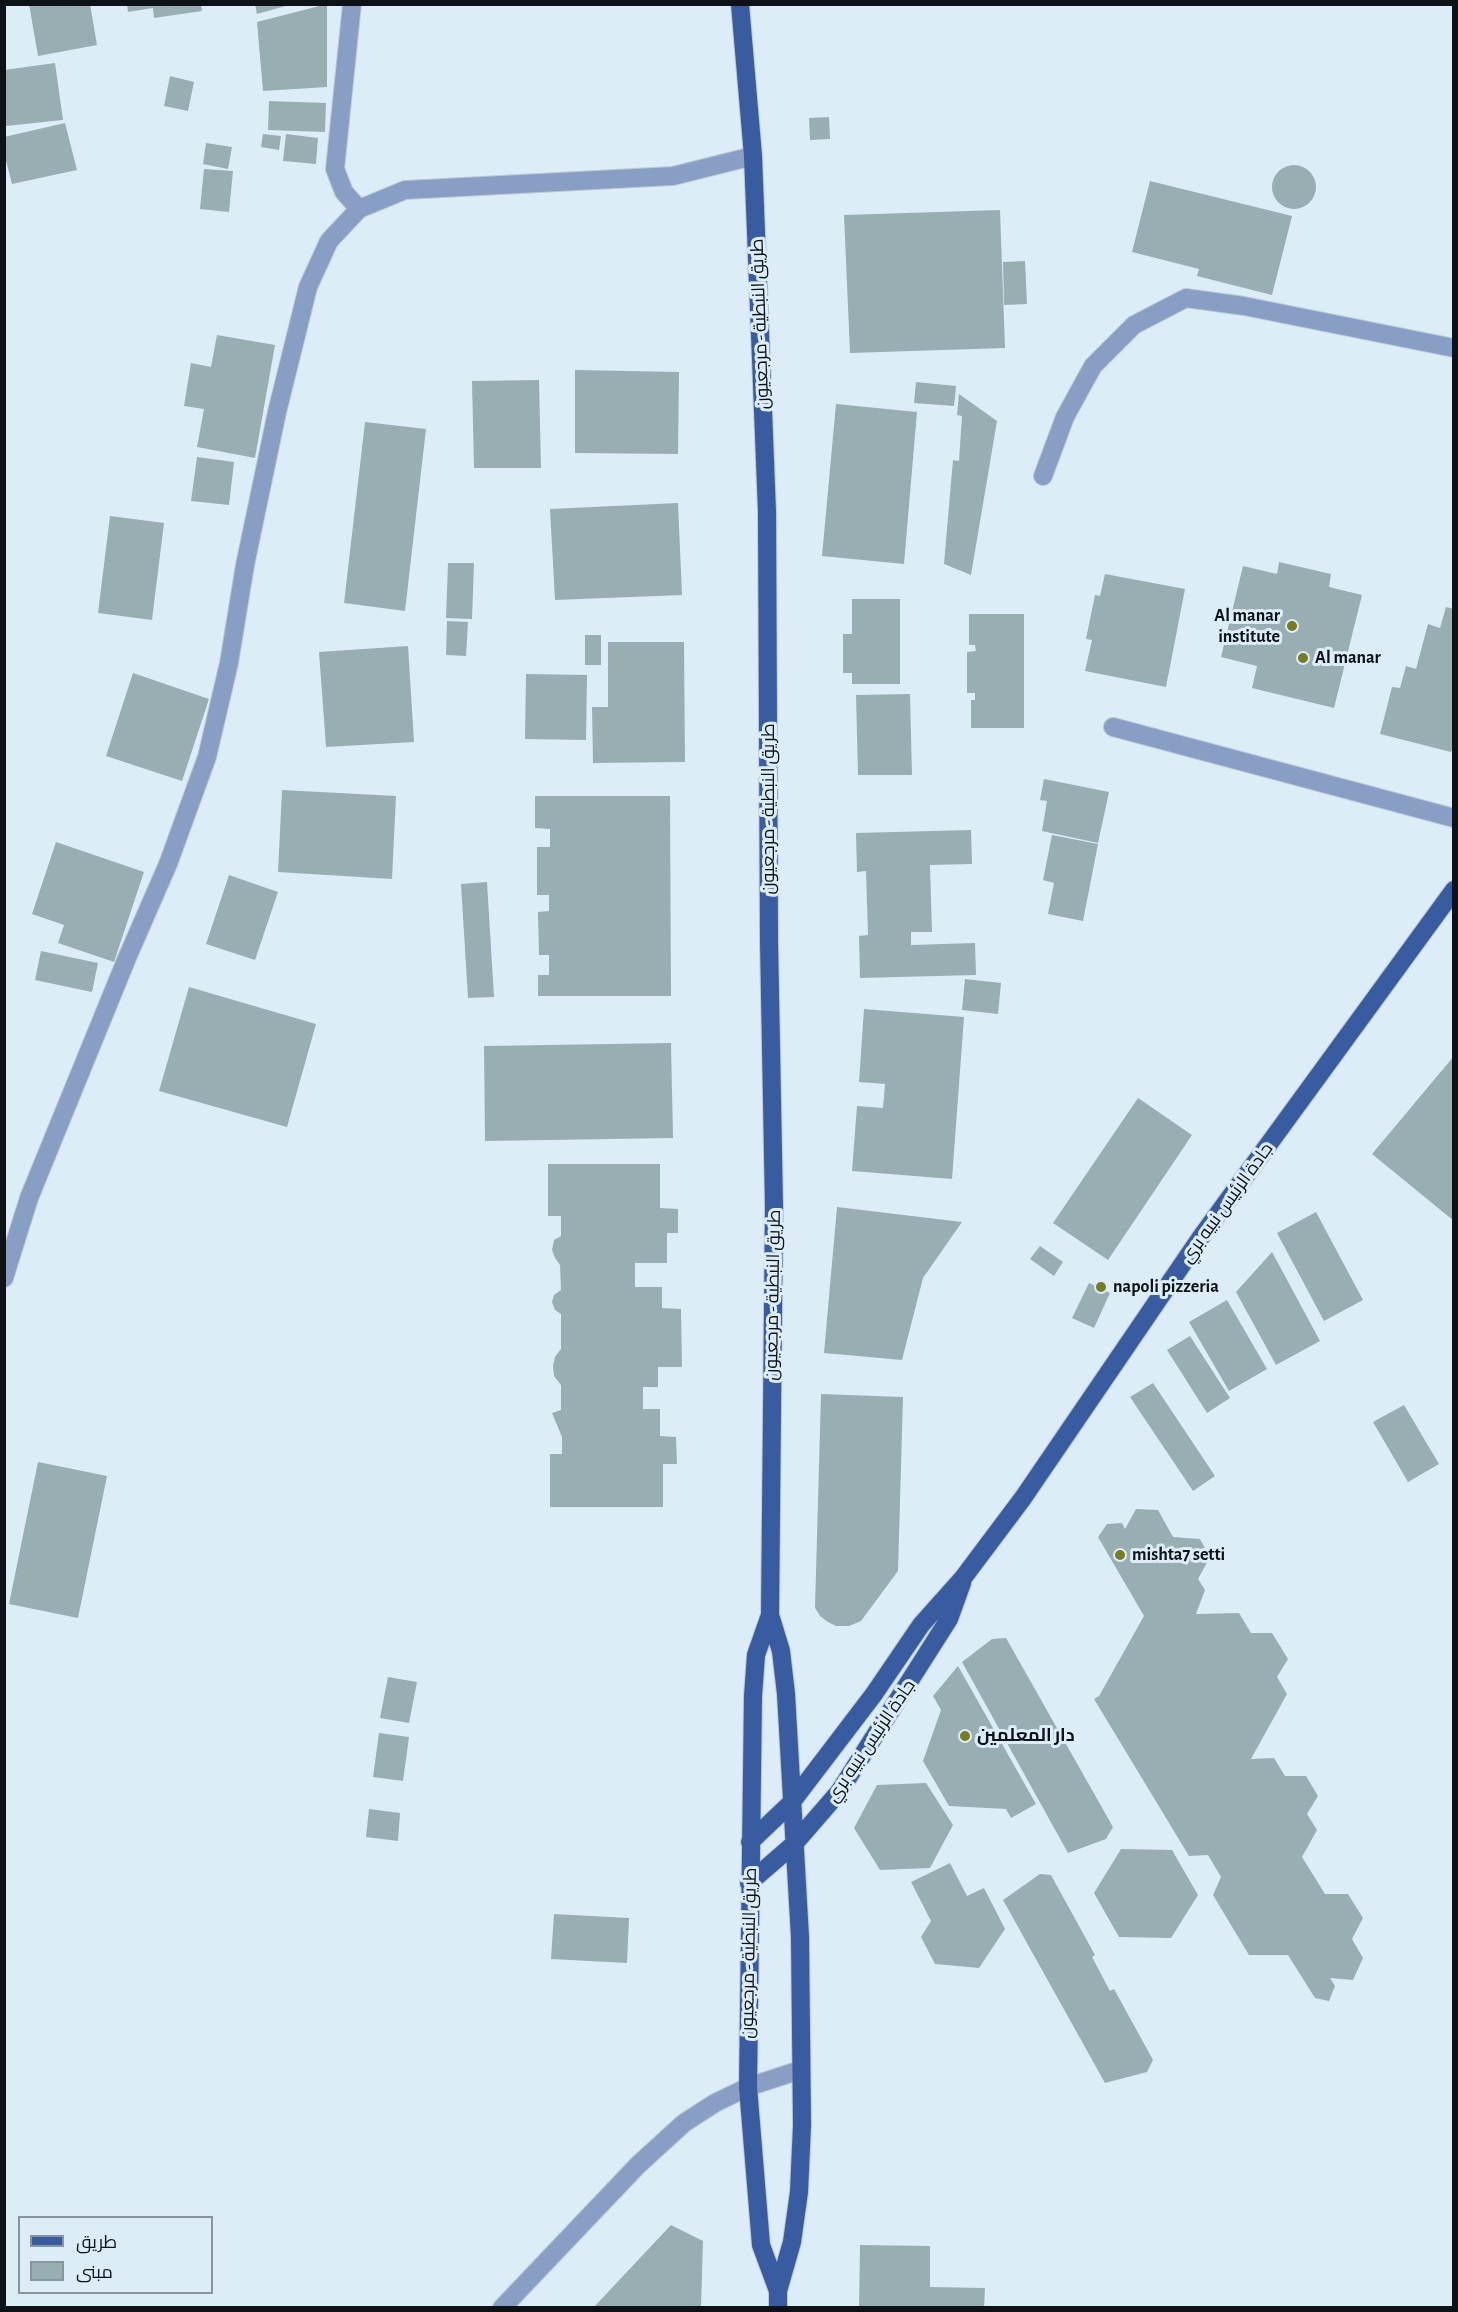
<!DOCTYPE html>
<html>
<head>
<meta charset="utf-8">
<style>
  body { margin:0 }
  #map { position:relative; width:1458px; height:2312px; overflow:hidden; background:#dcedf8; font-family:"Alegreya Sans",Cairo,sans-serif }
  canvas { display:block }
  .frame { position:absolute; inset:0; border:6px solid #0d1216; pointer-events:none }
  .legend { position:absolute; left:18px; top:2216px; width:195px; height:78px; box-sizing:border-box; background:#dcedf8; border:2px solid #89959e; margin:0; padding:8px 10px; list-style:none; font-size:18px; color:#0d1216 }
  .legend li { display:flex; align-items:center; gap:12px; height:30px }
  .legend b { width:30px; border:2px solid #89959e }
</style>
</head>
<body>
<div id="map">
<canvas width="1458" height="2312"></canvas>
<div class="frame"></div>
<ul class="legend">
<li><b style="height:8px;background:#395ca1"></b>طريق</li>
<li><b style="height:16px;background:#99aeb3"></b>مبنى</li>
</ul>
</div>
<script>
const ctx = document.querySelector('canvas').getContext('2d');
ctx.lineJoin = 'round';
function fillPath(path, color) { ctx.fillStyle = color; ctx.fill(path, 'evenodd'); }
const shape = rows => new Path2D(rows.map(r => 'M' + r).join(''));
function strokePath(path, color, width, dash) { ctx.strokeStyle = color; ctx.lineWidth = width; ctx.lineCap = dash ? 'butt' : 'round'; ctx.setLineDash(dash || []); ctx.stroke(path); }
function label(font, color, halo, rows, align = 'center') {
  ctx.font = font + ' "Alegreya Sans",Cairo,sans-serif'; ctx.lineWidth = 6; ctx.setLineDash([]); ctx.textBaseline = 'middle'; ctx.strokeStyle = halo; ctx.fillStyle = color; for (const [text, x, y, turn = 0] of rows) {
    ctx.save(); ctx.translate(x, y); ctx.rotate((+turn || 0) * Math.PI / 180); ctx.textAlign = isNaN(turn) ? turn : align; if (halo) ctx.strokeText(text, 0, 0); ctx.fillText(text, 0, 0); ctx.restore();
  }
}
fillPath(shape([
  [29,4,90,4,97,45,38,56],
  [127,4,201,4,202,11,154,18,153,8,128,12],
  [255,4,289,4,289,5,257,14],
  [327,4,327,87,263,91,257,22],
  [55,63,63,120,6,126,4,70],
  [170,76,194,82,188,111,164,106],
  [269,101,326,103,325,132,268,130],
  [829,117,830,139,810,140,809,118],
  [65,123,77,170,12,184,4,153,4,137],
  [263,134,281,136,279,150,261,147],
  [286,134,318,138,316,164,283,161],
  [206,143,232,147,228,169,203,164],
  '1272 187a22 22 0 1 1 44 0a22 22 0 1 1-44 0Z',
  [204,169,233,171,229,212,200,209],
  [1150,181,1292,216,1272,295,1197,276,1199,269,1132,252],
  [1000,210,1005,348,850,353,844,215],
  [1025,261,1027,304,1004,305,1003,262],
  [217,335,275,345,255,458,197,447,204,409,184,406,191,363,211,367],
  [575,370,679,372,678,454,575,453],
  [539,380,541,468,474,468,472,381],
  [916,382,956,386,954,406,914,403],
  [959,394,997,421,971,575,944,564,953,460,959,461,962,416,957,415],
  [836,404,917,412,904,564,822,556],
  [365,422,426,429,405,611,344,603],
  [197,457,234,462,229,505,191,501],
  [678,503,682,595,555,600,550,509],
  [110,516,164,523,152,620,98,613],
  [1279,562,1331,574,1329,587,1362,595,1334,708,1252,688,1257,666,1221,657,1243,566,1277,574],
  [448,563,474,563,472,619,446,618],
  [1105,574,1185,589,1166,687,1085,671,1092,640,1086,639,1095,595,1100,596],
  [852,599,900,599,900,684,852,684,852,673,843,673,843,634,852,634],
  [1446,607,1454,609,1454,744,1451,752,1380,734,1392,687,1400,688,1406,666,1416,669,1428,624,1440,628],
  [969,614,1024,614,1024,728,971,728,971,700,975,700,975,693,967,693,967,652,976,651,975,645,969,645],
  [447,621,468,622,466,656,446,655],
  [585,635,601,635,601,665,585,665],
  [608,642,684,642,685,762,593,763,592,707,608,707],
  [408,646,414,742,326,747,319,652],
  [133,673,209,699,182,781,106,756],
  [526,674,587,675,586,740,525,739],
  [910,694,912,775,858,775,856,695],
  [1044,779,1109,792,1098,843,1042,831,1047,801,1040,800],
  [282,790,396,796,392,879,278,872],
  [535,796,670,796,671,996,538,996,538,975,549,975,549,955,539,955,538,912,549,911,549,895,537,895,537,847,550,847,550,829,535,828],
  [971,830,972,864,930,865,932,932,911,932,911,945,975,943,976,975,860,978,859,936,868,935,866,871,857,872,856,833],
  [1052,835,1098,844,1083,921,1048,914,1054,883,1043,880],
  [56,842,144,872,114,962,58,943,64,925,32,914],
  [229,875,278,892,255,960,206,944],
  [487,882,494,997,468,998,461,884],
  [41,951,98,963,92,992,35,980],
  [965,979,1001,983,998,1014,962,1010],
  [189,987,316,1024,287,1127,159,1091],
  [864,1009,964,1017,952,1179,852,1171,857,1106,883,1108,885,1084,859,1082],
  [671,1043,673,1138,485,1141,484,1046],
  [1454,1056,1454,1221,1372,1154],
  [1138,1098,1192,1135,1108,1260,1053,1223],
  [548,1164,660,1164,660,1208,678,1209,678,1233,667,1233,667,1263,635,1263,635,1287,662,1287,662,1308,681,1309,682,1367,658,1367,658,1387,643,1387,643,1409,660,1409,660,1436,676,1437,677,1464,663,1464,663,1507,550,1507,550,1454,562,1454,562,1437,552,1413,561,1410,561,1385,554,1376,553,1366,555,1357,561,1349,561,1314,555,1310,552,1302,554,1295,561,1290,560,1265,555,1258,552,1250,554,1240,561,1236,561,1216,548,1216],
  [837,1207,962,1222,923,1278,902,1360,824,1353],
  [1316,1212,1363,1300,1324,1321,1277,1233],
  [1040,1246,1063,1262,1054,1276,1030,1259],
  [1272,1252,1320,1341,1276,1365,1236,1292],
  [1089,1283,1110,1293,1094,1328,1072,1318],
  [1227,1300,1267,1369,1229,1391,1189,1322],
  [1190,1336,1230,1398,1207,1413,1167,1350],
  [1153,1383,1215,1476,1193,1491,1130,1397],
  [821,1394,903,1397,898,1571,861,1621,849,1626,836,1626,828,1622,820,1616,815,1608],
  [1404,1405,1439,1464,1408,1482,1373,1422],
  [38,1462,107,1476,78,1618,9,1604],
  [1136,1509,1158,1510,1173,1537,1200,1539,1210,1557,1198,1579,1205,1590,1196,1614,1239,1613,1251,1633,1272,1633,1288,1659,1277,1677,1287,1694,1251,1759,1274,1758,1285,1776,1306,1776,1318,1796,1307,1814,1317,1830,1302,1857,1325,1894,1348,1894,1363,1918,1352,1939,1363,1958,1353,1980,1330,1978,1335,1986,1329,2001,1315,1998,1288,1955,1249,1955,1213,1895,1221,1877,1208,1855,1189,1856,1094,1699,1099,1696,1144,1616,1098,1537,1107,1524,1122,1523,1125,1529],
  [1006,1638,1113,1827,1106,1839,1068,1853,962,1662,992,1639],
  [958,1666,1036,1804,1011,1818,1006,1809,949,1806,923,1761,941,1710,933,1696],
  [388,1677,417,1682,409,1723,380,1718],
  [379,1733,409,1737,403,1781,373,1777],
  [926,1783,953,1825,930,1868,880,1870,854,1828,877,1785],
  [369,1809,400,1813,398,1841,366,1837],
  [1121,1849,1172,1850,1198,1895,1171,1938,1119,1937,1094,1893],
  [950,1863,967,1896,984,1888,1005,1929,979,1968,935,1964,921,1937,931,1921,911,1882],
  [1040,1874,1051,1875,1095,1955,1092,1957,1110,1991,1114,1989,1153,2060,1147,2072,1105,2083,1003,1900],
  [554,1914,629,1918,627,1963,551,1959],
  [671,2225,703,2241,701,2308,593,2308],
  [860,2245,930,2246,930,2287,985,2288,984,2308,859,2308]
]), '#99aeb3');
const minor = shape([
  [352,4,335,169,344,192,359,209],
  [1043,476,1065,417,1093,366,1134,325,1186,298,1244,306,1454,348],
  [1113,727,1454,818],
  [4,1278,29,1198,127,958,168,864,207,757,229,663,245,565,277,412,308,287,329,241,359,209,405,190,673,176,753,156],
  [502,2308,638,2165,684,2123,715,2103,748,2087,800,2070]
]);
const major = shape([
  [740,4,753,156,767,512,769,941,774,1207,770,1615,781,1651,786,1694,800,1937,802,2125,799,2192,792,2242,778,2291],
  [770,1615,756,1655,753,1696,748,2087,761,2245,778,2291,778,2308],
  [750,1842,791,1803,874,1694,921,1625,963,1578,1023,1498,1201,1237,1454,890],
  [749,1883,794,1844,839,1792,949,1619,962,1583]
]);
strokePath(minor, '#bbcad4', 20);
strokePath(major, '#bbcad4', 20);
strokePath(minor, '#899ec5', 18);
strokePath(major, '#395ca1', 18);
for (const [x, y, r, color] of [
  [1292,626,6,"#767b24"],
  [1303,658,6,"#767b24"],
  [1101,1287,6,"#767b24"],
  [1120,1555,6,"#767b24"],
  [965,1736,6,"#767b24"]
]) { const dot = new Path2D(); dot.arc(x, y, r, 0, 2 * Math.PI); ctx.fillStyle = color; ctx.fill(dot); strokePath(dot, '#dcedf8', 2); }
label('18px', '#0d1216', '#dcedf8', [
  ["طريق النبطية - مرجعيون",760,324,-92],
  ["طريق النبطية - مرجعيون",769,809,-90],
  ["جادة الرئيس نبيه بري",1227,1203,-54],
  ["طريق النبطية - مرجعيون",773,1295,-89],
  ["جادة الرئيس نبيه بري",871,1741,-56],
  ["طريق النبطية - مرجعيون",749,1953,-89]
]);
label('bold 18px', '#0d1216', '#dcedf8', [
  ["Al manar",1280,616,"right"],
  ["institute",1280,637,"right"],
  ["Al manar",1315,658],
  ["napoli pizzeria",1113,1287],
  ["mishta7 setti",1132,1555],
  ["دار المعلمين",977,1736]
], 'left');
</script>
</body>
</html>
